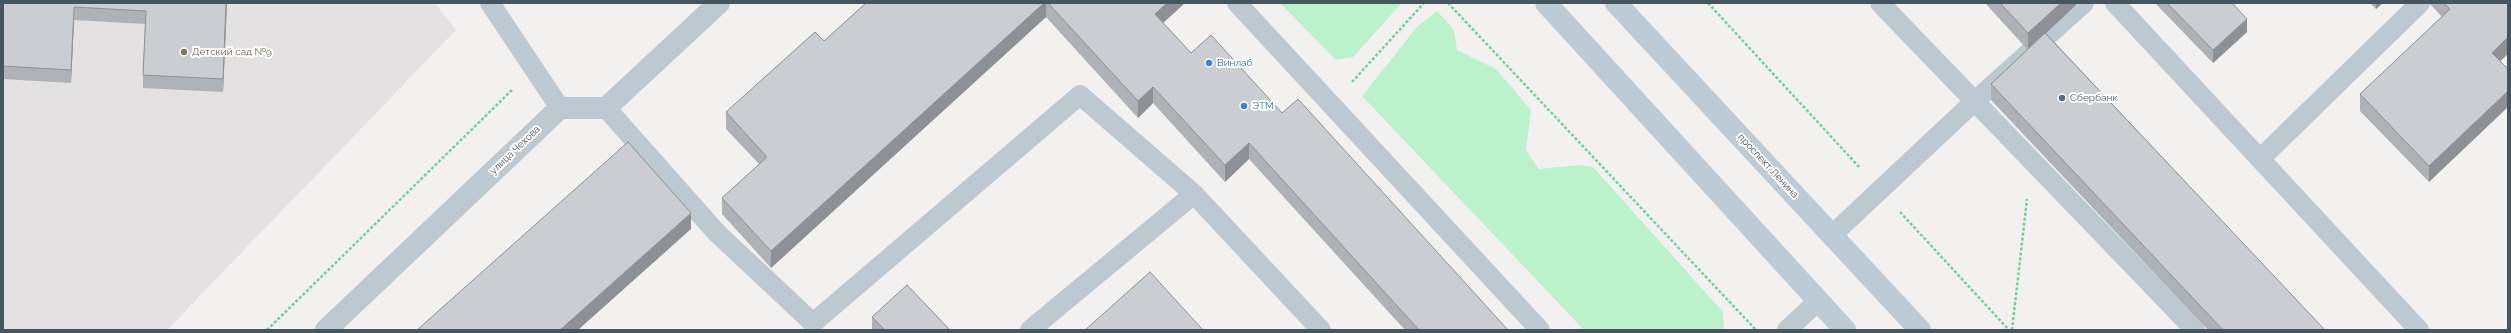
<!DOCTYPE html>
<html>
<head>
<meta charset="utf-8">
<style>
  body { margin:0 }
  #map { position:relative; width:2511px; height:333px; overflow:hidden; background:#f3f0f0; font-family:Raleway,sans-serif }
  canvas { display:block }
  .frame { position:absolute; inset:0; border:4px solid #46565f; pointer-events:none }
</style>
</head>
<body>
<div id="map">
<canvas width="2511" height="333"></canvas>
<div class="frame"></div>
</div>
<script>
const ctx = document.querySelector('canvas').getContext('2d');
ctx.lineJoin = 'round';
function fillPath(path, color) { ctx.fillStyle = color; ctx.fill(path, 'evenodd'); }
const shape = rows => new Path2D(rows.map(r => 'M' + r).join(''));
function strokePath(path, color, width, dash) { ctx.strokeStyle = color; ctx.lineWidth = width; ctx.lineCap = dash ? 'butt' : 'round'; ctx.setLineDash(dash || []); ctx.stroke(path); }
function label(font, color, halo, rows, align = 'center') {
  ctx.font = font + ' Raleway,sans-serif'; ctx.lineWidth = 4; ctx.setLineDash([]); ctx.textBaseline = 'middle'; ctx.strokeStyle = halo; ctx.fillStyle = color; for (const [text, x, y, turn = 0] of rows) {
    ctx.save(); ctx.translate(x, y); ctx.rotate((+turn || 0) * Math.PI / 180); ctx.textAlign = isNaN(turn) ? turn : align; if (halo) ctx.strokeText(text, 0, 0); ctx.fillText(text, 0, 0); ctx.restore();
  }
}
fillPath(shape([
  [3,3,435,3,456,30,167,330,3,330]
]), '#e4e1e2');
fillPath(shape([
  [1280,3,1402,3,1353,57,1336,60],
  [1437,11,1454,30,1457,50,1496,69,1531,110,1526,150,1539,169,1579,165,1593,167,1723,312,1724,330,1584,330,1362,96,1417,27]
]), '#bcf2cb');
strokePath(shape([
  [1448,3,1756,330],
  [1708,3,1860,168],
  [1352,82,1424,3],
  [1900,212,2009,330],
  [267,330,512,90],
  [2012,330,2027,199]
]), '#72d398', 2.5, [3, 2]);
strokePath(shape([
  [490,3,560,108],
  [1237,3,1540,330],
  [1880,3,2195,330],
  [2115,3,2419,330],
  [606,108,717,233,813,323,1080,95,1194,194,1321,330],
  [2260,159,2420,3],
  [1832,235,1976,100,2084,3],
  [1030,330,1194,194],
  [1787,330,1818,301]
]), '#bdc9d0', 20);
strokePath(shape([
  [326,330,560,108,606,108,719,3]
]), '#bdc9d0', 22);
strokePath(shape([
  [1546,3,1845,330],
  [1616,3,1920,330]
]), '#bccbd5', 22);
fillPath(shape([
  [3,3,227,3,223,92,143,88,143,75,145,24,74,20,71,83,3,79],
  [866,3,1185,3,1163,23,1191,53,1282,113,1508,330,1405,330,1249,159,1225,182,1153,103,1138,118,1046,17,771,268,722,214,722,198,759,164,726,129,726,112,824,41],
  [1985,3,2076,3,2076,5,2046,33,2324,330,2208,330,1991,100,1991,84,2027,49],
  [2155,3,2232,3,2247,32,2213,63],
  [2370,3,2383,3,2376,9],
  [2429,3,2508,3,2500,61,2429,182,2360,111,2360,94,2442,17],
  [872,317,950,330,872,330]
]), '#aeb1b5');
fillPath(shape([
  [226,3,227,3,223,92,223,79],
  [1044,3,1046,3,1046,17,771,268,771,251],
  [1167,3,1185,3,1155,30,1155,14],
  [2061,3,2076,3,2076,5,2028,50,2028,33],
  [2376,3,2383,3,2376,9],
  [74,7,74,20,71,83,71,70],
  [2247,19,2247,32,2213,63,2213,50],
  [2508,37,2508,54,2492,69,2492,53],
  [1153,87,1153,103,1138,118,1138,101],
  [2508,91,2508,107,2429,182,2429,166],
  [1249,143,1249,159,1225,182,1225,165],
  [691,213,691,229,578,330,560,330]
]), '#8d9094');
const building = shape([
  [3,3,226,3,223,79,143,75,146,11,74,7,71,70,3,66,3,3],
  [866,3,1044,3,771,251,722,198,767,157,726,112,815,32,824,41,866,3],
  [1048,3,1167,3,1155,14,1191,53,1211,35,1282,113,1298,99,1508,330,1419,330,1249,143,1225,165,1153,87,1138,101,1048,3],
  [2000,3,2061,3,2028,33,2000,3],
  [2167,3,2232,3,2247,19,2213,50,2167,3],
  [2444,3,2508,3,2508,37,2492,53,2508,69,2508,91,2429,166,2360,94,2450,9,2444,3],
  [2045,33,2324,329,2323,330,2223,330,1991,84,2045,33],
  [628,142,691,213,560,330,417,330,628,142],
  [1150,272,1203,330,1085,330,1150,272],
  [907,285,950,330,885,330,872,317,907,285]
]);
fillPath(building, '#caced3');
strokePath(building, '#8d9094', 1);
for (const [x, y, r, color] of [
  [184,52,4,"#8d6e63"],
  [1209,63,4,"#3f7fe0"],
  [2062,98,4,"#5c6f8a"],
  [1244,106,4,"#3f7fe0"]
]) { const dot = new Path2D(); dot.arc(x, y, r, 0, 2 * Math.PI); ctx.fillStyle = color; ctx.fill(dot); strokePath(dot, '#fff', 1.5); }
label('10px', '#785e54', '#fff', [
  ["Детский сад №9",192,52]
], 'left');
label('10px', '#366cbe', '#fff', [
  ["Винлаб",1217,63],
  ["ЭТМ",1252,106]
], 'left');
label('10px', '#4e5e75', '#fff', [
  ["Сбербанк",2070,98]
], 'left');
label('10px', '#46565f', '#fff', [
  ["улица Чехова",515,150,-44],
  ["проспект Ленина",1768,166,47]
]);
</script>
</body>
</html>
